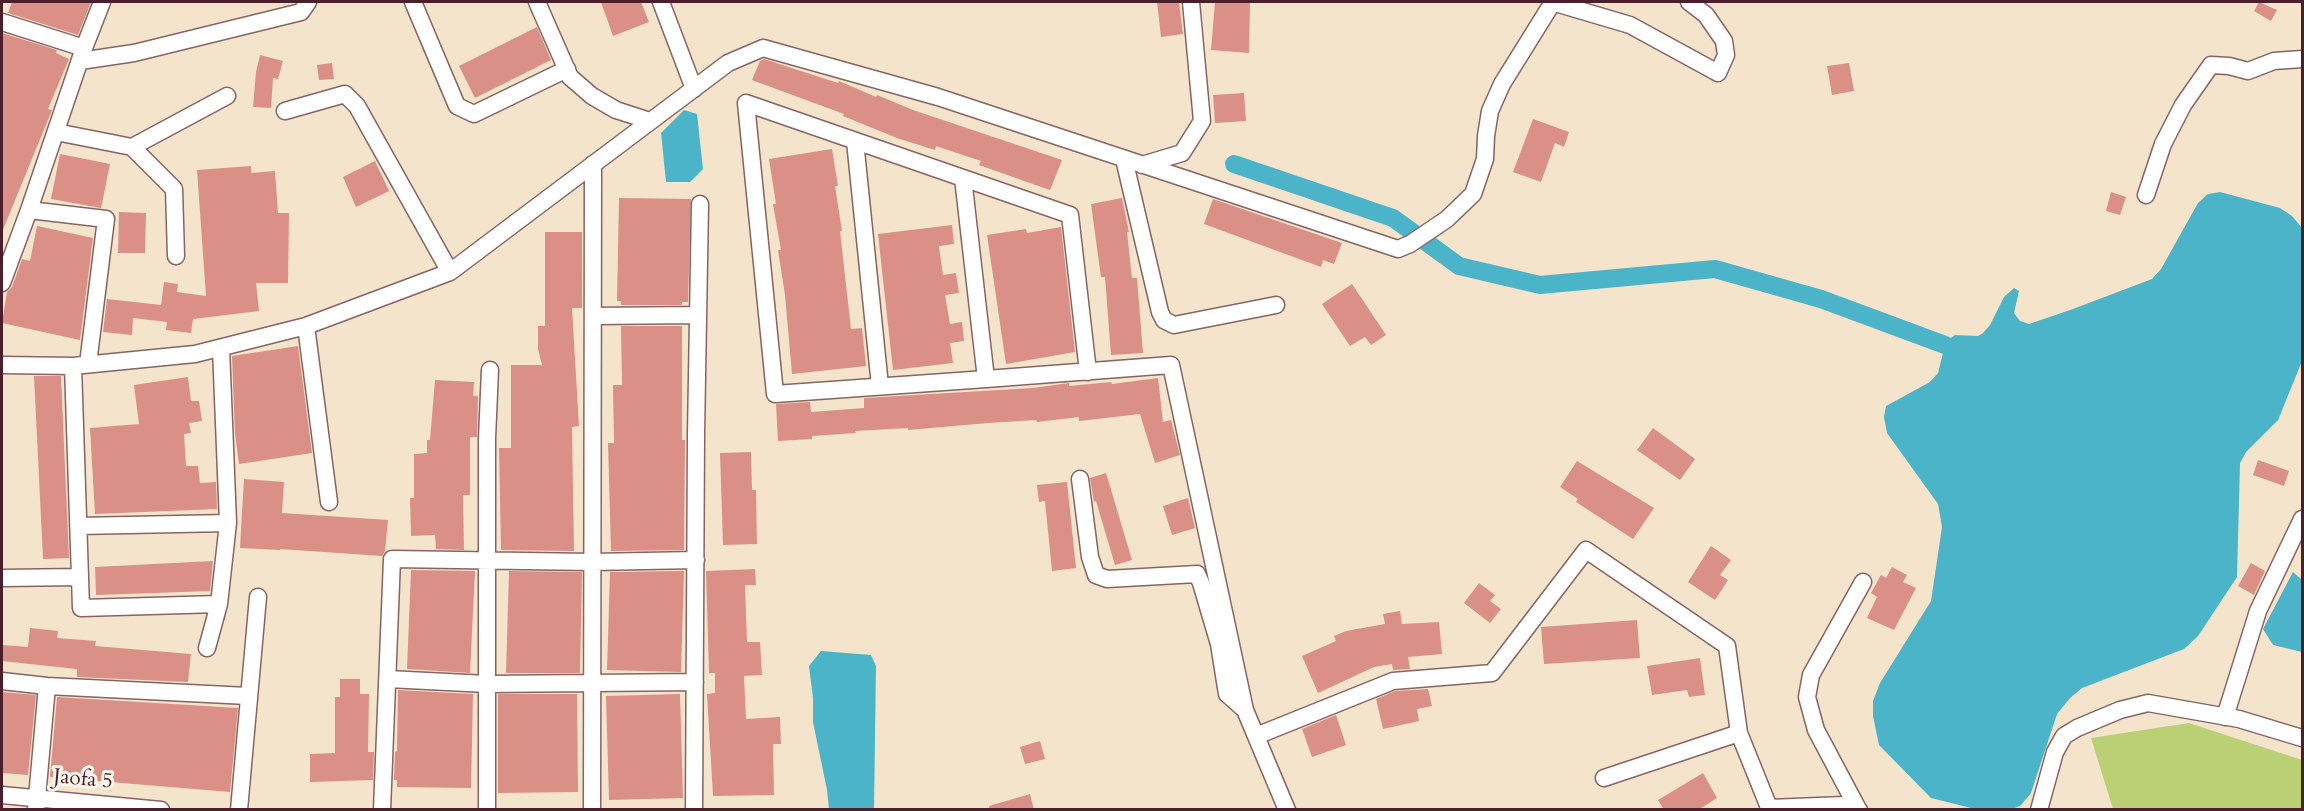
<!DOCTYPE html>
<html>
<head>
<meta charset="utf-8">
<style>
  body { margin:0 }
  #map { position:relative; width:2304px; height:811px; overflow:hidden; background:#f5e4cc; font-family:Cardo,serif }
  canvas { display:block }
  .frame { position:absolute; inset:0; border:3px solid #4a1f2b; pointer-events:none }
</style>
</head>
<body>
<div id="map">
<canvas width="2304" height="811"></canvas>
<div class="frame"></div>
</div>
<script>
const ctx = document.querySelector('canvas').getContext('2d');
ctx.lineJoin = 'round';
function fillPath(path, color) { ctx.fillStyle = color; ctx.fill(path, 'evenodd'); }
const shape = rows => new Path2D(rows.map(r => 'M' + r).join(''));
function strokePath(path, color, width, dash) { ctx.strokeStyle = color; ctx.lineWidth = width; ctx.lineCap = dash ? 'butt' : 'round'; ctx.setLineDash(dash || []); ctx.stroke(path); }
function label(font, color, halo, rows, align = 'center') {
  ctx.font = font + ' Cardo,serif'; ctx.lineWidth = 6; ctx.setLineDash([]); ctx.textBaseline = 'middle'; ctx.strokeStyle = halo; ctx.fillStyle = color; for (const [text, x, y, turn = 0] of rows) {
    ctx.save(); ctx.translate(x, y); ctx.rotate((+turn || 0) * Math.PI / 180); ctx.textAlign = isNaN(turn) ? turn : align; if (halo) ctx.strokeText(text, 0, 0); ctx.fillText(text, 0, 0); ctx.restore();
  }
}
fillPath(shape([
  [2189,723,2302,760,2302,809,2113,809,2091,738]
]), '#b9d075');
fillPath(shape([
  [684,110,697,114,703,169,690,182,666,182,661,133],
  [2220,192,2280,208,2292,216,2302,228,2302,361,2278,420,2246,452,2240,463,2237,577,2198,636,2184,649,2082,688,2070,698,2057,714,2031,793,2021,805,2013,809,1975,809,1931,798,1879,745,1873,716,1873,701,1880,683,1931,601,1942,527,1938,504,1887,433,1884,417,1886,406,1930,382,1938,373,1946,341,1955,335,1978,336,1983,333,1990,325,2004,297,2014,288,2019,291,2014,313,2020,321,2029,324,2073,309,2152,279,2161,269,2198,203,2208,194],
  [2293,572,2302,580,2302,652,2273,645,2263,629],
  [821,651,871,655,876,666,874,809,829,809,827,790,813,722,813,698,809,666]
]), '#4bb4c9');
strokePath(shape([
  [1234,164,1393,218,1459,266,1540,285,1715,269,1821,299,1945,345]
]), '#4bb4c9', 18);
fillPath(shape([
  [12,2,91,2,78,35,8,13],
  [601,2,641,2,649,22,613,36],
  [1157,2,1179,2,1183,34,1161,37],
  [1215,2,1250,2,1249,53,1211,50],
  [2259,2,2277,10,2271,21,2254,11],
  [537,27,551,60,475,98,459,66],
  [2,33,57,50,56,53,69,59,48,109,52,110,2,232],
  [260,55,283,61,278,79,273,78,271,108,253,107,256,72],
  [764,59,838,83,839,81,876,97,877,95,913,110,1062,160,1050,190,979,165,981,161,936,146,935,150,897,138,843,116,844,114,752,80,760,61],
  [332,63,334,79,319,80,317,65],
  [1849,63,1854,91,1832,95,1827,66],
  [1244,93,1246,121,1215,123,1213,95],
  [1533,119,1569,132,1564,147,1555,143,1541,182,1513,172],
  [832,149,838,186,835,186,842,231,840,231,851,329,862,328,866,366,792,374,785,295,778,250,781,250,773,204,776,204,769,159],
  [60,154,110,164,101,208,51,199],
  [375,161,389,191,356,207,343,177],
  [251,166,251,173,275,171,278,213,289,213,288,283,256,283,259,311,193,319,191,333,166,330,167,322,133,318,132,335,103,332,107,299,161,305,164,282,178,284,177,292,206,296,197,170],
  [2111,192,2126,197,2120,215,2106,211],
  [619,198,691,199,688,302,682,302,682,305,621,305,621,301,617,301],
  [1122,198,1129,232,1127,232,1132,278,1137,278,1143,353,1111,355,1105,277,1101,277,1091,204],
  [1213,199,1342,243,1334,264,1323,260,1321,267,1204,224],
  [119,212,146,213,145,253,118,253],
  [952,225,954,244,939,246,943,275,956,273,959,293,945,295,950,324,962,322,964,341,950,343,953,363,893,370,878,234],
  [37,226,93,238,80,340,2,323,7,292,12,287,22,259,30,261],
  [1061,227,1075,352,1006,364,987,235,1026,229,1027,233],
  [545,232,582,232,582,308,572,308,579,426,572,427,574,551,501,550,499,448,511,448,511,365,542,365,538,349,538,326,545,326],
  [1352,284,1386,335,1371,345,1365,337,1350,346,1322,304],
  [621,326,682,326,682,440,685,440,684,550,611,551,608,443,614,443,613,385,622,385],
  [298,346,312,453,239,464,235,434,232,356],
  [34,376,61,376,69,558,43,559],
  [188,377,191,401,199,401,202,421,189,423,191,433,184,434,186,466,198,466,200,483,216,482,217,509,95,514,90,428,139,424,134,385],
  [1158,378,1163,422,1171,420,1180,455,1155,463,1140,414,1079,421,1079,417,1037,422,1036,420,988,423,908,430,908,428,855,431,856,433,812,436,812,439,778,441,776,404,810,402,811,412,864,408,864,398,1033,388,1069,383,1069,386,1111,382,1112,384],
  [435,380,474,382,473,396,478,396,477,437,470,437,470,495,463,495,464,550,436,549,435,535,411,536,410,498,414,498,414,454,427,453,427,440,430,440],
  [1653,428,1695,459,1680,480,1637,450],
  [751,452,752,490,756,490,757,544,723,545,720,453],
  [2258,460,2289,471,2284,486,2253,475],
  [1577,461,1654,508,1633,539,1576,502,1578,499,1560,487],
  [1106,473,1132,560,1115,565,1096,501,1094,502,1090,478],
  [244,479,284,482,282,513,388,520,385,551,382,556,280,549,280,550,240,548],
  [1067,482,1076,568,1052,571,1045,501,1039,502,1037,485],
  [1188,498,1195,528,1172,535,1163,506],
  [1711,546,1731,560,1720,575,1728,580,1715,600,1688,582],
  [213,561,210,591,96,595,95,567],
  [2251,563,2265,571,2254,595,2238,586],
  [1892,567,1907,575,1903,582,1916,588,1894,630,1867,618,1877,597,1871,593,1881,575,1886,578],
  [755,569,756,585,745,585,747,642,760,642,762,675,744,676,746,719,780,717,781,744,773,744,774,795,713,796,707,694,715,693,715,673,709,673,706,571],
  [411,570,475,571,470,673,407,669],
  [509,571,582,572,580,673,506,673],
  [684,571,681,672,607,670,610,572],
  [1479,583,1495,595,1490,601,1501,609,1490,623,1464,603],
  [1400,611,1402,624,1439,622,1442,654,1408,657,1410,669,1393,670,1392,664,1374,667,1318,693,1302,656,1336,641,1334,636,1346,631,1385,624,1383,614],
  [1637,620,1640,658,1544,664,1541,627],
  [30,628,58,631,57,638,96,641,95,646,191,654,188,682,77,677,77,669,2,661,2,645,28,647],
  [1700,658,1705,695,1689,697,1687,690,1652,695,1647,666],
  [340,679,360,679,360,694,369,694,368,752,374,752,373,780,310,782,310,754,335,753,335,697,340,697],
  [1428,689,1432,706,1417,709,1419,721,1383,729,1376,699,1395,691],
  [398,690,473,694,471,788,397,787,397,780,394,780,395,752,397,751],
  [2,692,36,695,28,775,2,773],
  [498,694,577,694,578,792,498,793],
  [680,694,683,798,609,800,606,696],
  [57,697,238,708,230,792,50,777],
  [1336,715,1346,745,1312,757,1302,729],
  [1040,741,1045,759,1025,764,1020,747],
  [1703,773,1717,798,1698,810,1664,810,1658,800],
  [1030,794,1034,810,990,810,989,806]
]), '#da8f87');
const minor = shape([
  [413,2,457,106,474,114,567,69],
  [537,2,570,77,592,96,616,110,650,121],
  [661,2,694,89],
  [1552,2,1630,25,1718,73,1726,55,1724,41,1706,15,1689,2],
  [2,22,84,48],
  [80,61,134,53,301,12,308,2],
  [285,111,345,94,357,106,450,272],
  [56,132,132,147,174,189,176,256],
  [855,141,880,386],
  [132,147,227,96],
  [1124,159,1160,312,1164,320,1174,325,1276,305],
  [1142,165,1182,153,1202,121,1191,2],
  [963,178,986,379],
  [2146,195,2163,144,2183,105,2211,65,2229,66,2248,71,2274,61,2302,59],
  [29,210,106,219,88,364],
  [2,283,29,210,84,48,102,2],
  [593,316,697,315],
  [306,326,329,502],
  [2,365,73,366,195,354,306,326,450,272,728,63,763,48,938,97,1398,249,1410,244,1447,219,1473,194,1485,159,1486,136,1490,111,1502,84,1553,2],
  [73,366,81,608,219,604],
  [1088,372,1070,215,746,103,775,394,986,379,1171,365,1245,710,1287,810],
  [1080,479,1090,557,1096,575,1107,579,1197,574,1201,583,1219,644,1227,694,1245,710],
  [78,526,228,523],
  [2,578,80,577],
  [207,648,219,604,228,523,221,348],
  [388,679,487,684,695,682],
  [2,681,47,686,248,696],
  [2225,717,2258,611,2302,519],
  [1256,736,1393,681,1492,673,1586,550,1727,646,1739,733,1770,810],
  [1604,778,1739,733],
  [2,795,161,810],
  [1769,808,1844,805,1859,810],
  [36,809,47,686],
  [1858,809,1816,730,1807,697,1811,675,1863,582],
  [239,810,258,597],
  [382,810,392,559,592,562,696,560],
  [487,810,487,438,490,370],
  [592,810,593,164],
  [694,810,696,434,700,204],
  [2039,810,2055,752,2064,736,2077,728,2120,710,2148,703,2239,719,2302,738]
]);
strokePath(minor, '#866463', 19);
strokePath(minor, '#fff', 16);
label('21px', '#4a1f2b', '#fbf7ec', [
  ["Jaofa 5",83,780,5]
]);
</script>
</body>
</html>
